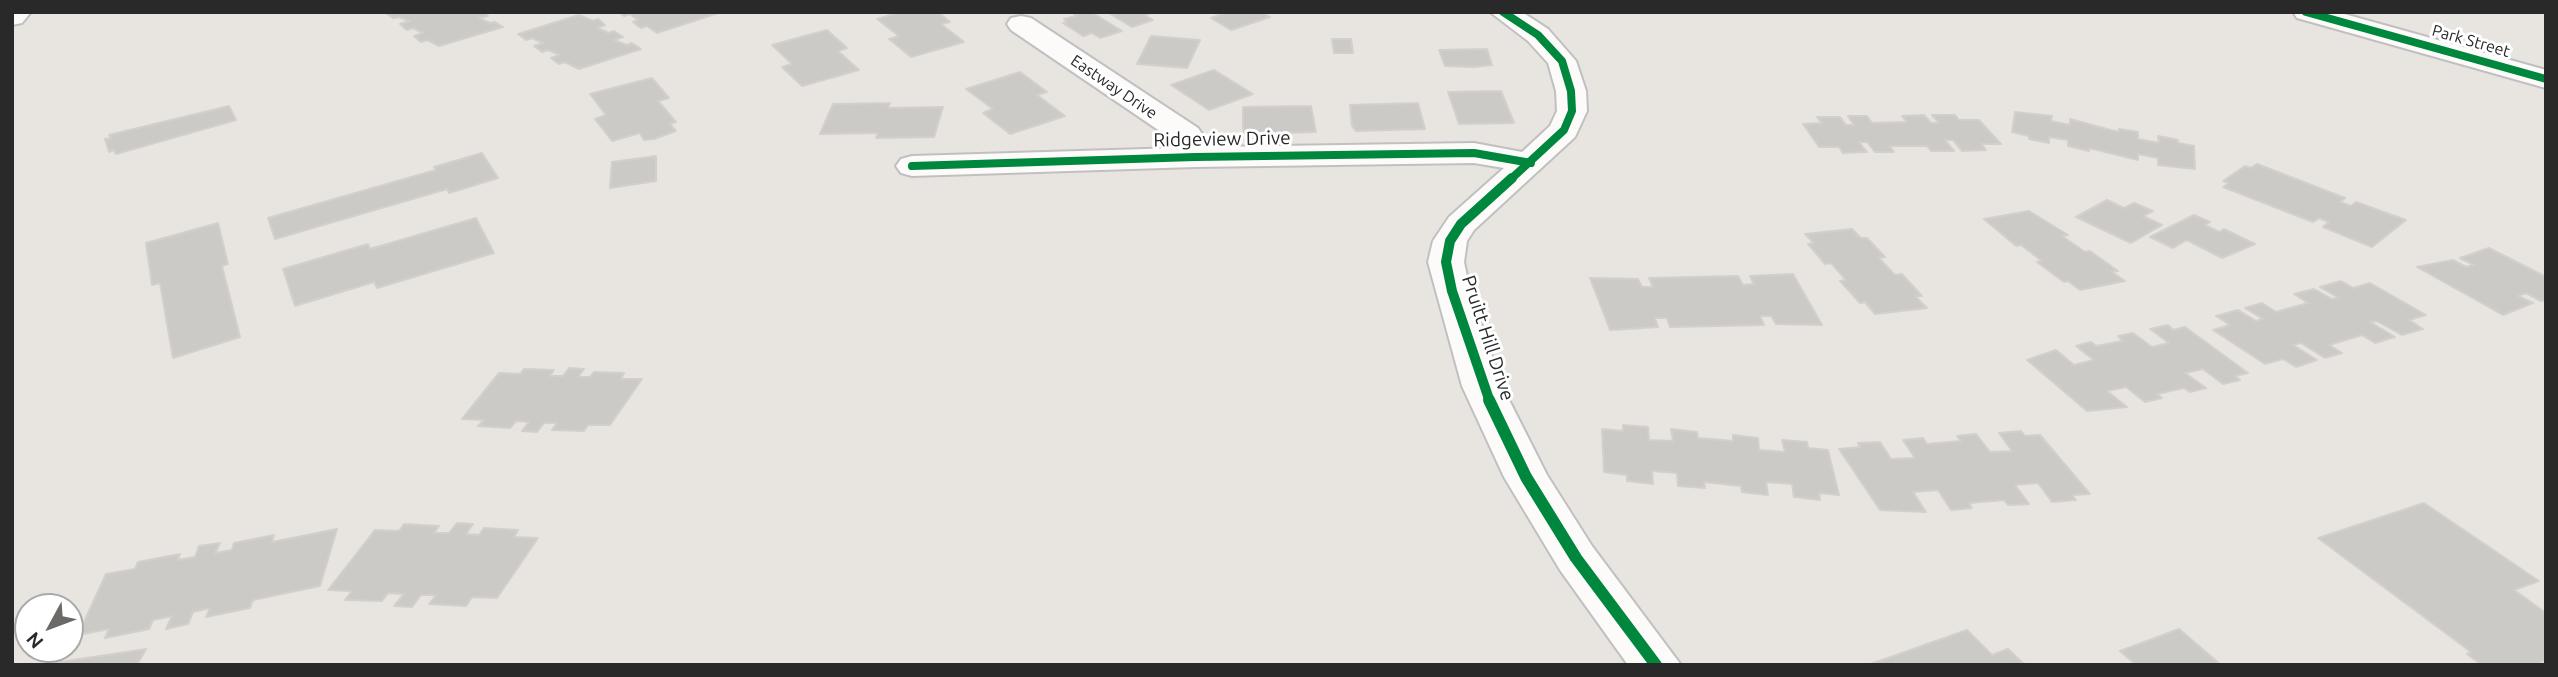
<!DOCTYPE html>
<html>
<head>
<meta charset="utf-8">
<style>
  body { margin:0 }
  #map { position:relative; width:2558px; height:677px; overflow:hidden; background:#e8e4e0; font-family:Ubuntu,sans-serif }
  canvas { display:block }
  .frame { position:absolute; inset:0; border:14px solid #292929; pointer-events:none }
  .north { position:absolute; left:14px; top:593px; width:70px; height:70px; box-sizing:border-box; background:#fff; border:2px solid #a9a9a9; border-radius:50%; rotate:229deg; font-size:19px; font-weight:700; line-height:28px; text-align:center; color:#292929 }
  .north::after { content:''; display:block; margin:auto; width:24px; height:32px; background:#6c6a69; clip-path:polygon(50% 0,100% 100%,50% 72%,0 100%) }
</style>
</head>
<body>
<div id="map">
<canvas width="2558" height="677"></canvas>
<div class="frame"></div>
<div class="north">N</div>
</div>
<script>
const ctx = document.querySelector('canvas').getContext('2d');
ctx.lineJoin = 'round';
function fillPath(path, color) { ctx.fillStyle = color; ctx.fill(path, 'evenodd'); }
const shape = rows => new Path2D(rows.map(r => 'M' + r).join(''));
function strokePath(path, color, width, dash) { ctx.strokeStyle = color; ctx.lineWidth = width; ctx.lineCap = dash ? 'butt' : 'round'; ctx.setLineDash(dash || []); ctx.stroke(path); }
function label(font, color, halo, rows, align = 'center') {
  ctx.font = font + ' Ubuntu,sans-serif'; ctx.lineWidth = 6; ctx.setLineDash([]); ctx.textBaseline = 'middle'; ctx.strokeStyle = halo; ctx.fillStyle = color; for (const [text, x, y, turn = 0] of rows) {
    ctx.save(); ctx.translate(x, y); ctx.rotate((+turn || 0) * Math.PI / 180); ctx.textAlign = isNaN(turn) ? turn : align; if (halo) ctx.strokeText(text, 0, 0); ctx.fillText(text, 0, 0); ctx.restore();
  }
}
const building = shape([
  [483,12,488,16,479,18,490,23,495,22,503,27,439,46,427,40,421,42,414,36,423,33,413,28,407,30,400,24,410,21,399,17,393,18,386,13,483,12],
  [618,12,716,12,718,13,657,33,647,26,641,28,633,22,638,20,630,14,624,16,618,12],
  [901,12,938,12,950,22,941,24,964,42,911,57,889,39,899,36,877,19,901,12],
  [1091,12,1122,31,1100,38,1092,33,1083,36,1063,23,1067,22,1064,19,1076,16,1074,14,1091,12],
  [1107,12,1153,12,1145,15,1153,20,1132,27,1107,12],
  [1229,12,1261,12,1270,17,1231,30,1211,18,1229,12],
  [579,15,593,21,598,19,605,25,597,28,609,33,614,31,623,37,614,40,627,45,632,43,641,49,579,69,565,62,559,64,551,58,560,55,548,50,542,52,534,46,543,43,532,38,526,40,518,34,579,15],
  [827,30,847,48,838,51,859,70,802,86,782,67,792,64,772,45,827,30],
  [1151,36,1200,40,1187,68,1137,64,1151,36],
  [1332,39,1351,39,1353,53,1334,53,1332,39],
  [1487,49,1492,65,1474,67,1445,66,1439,50,1487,49],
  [1214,70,1253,94,1209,110,1171,85,1214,70],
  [1020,72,1047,92,1037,95,1065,116,1010,134,983,113,993,109,966,89,1020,72],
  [652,78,669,98,658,101,676,122,670,124,676,131,654,139,644,140,640,133,612,141,595,119,606,115,590,94,652,78],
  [1501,91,1514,123,1459,124,1448,92,1501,91],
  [890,103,888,108,943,107,934,137,876,138,878,133,820,134,833,104,890,103],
  [1418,103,1425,129,1356,131,1352,126,1350,105,1418,103],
  [229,106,236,120,116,154,114,150,109,152,105,139,111,138,109,135,229,106],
  [1311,106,1316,132,1245,134,1243,129,1243,107,1311,106],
  [2015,112,2052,116,2051,121,2070,125,2070,119,2118,132,2119,129,2138,132,2138,139,2159,143,2158,136,2178,140,2178,143,2194,146,2195,169,2158,165,2158,158,2138,154,2138,160,2089,148,2089,151,2068,146,2068,140,2049,137,2049,143,2029,139,2029,136,2012,132,2015,112],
  [1924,115,1931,123,1939,123,1932,115,1955,115,1959,120,1979,120,2001,144,1981,144,1986,150,1962,151,1953,140,1945,140,1954,151,1931,151,1927,146,1890,146,1894,152,1875,152,1867,142,1859,142,1867,152,1843,153,1839,147,1819,147,1803,124,1822,123,1817,117,1840,117,1846,125,1854,125,1848,116,1867,116,1872,123,1907,122,1902,116,1924,115],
  [482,153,498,178,449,193,447,189,275,239,268,218,436,170,434,167,482,153],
  [656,156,656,181,610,188,612,162,656,156],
  [2257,164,2345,198,2340,202,2351,206,2356,202,2406,220,2372,247,2323,227,2329,222,2319,218,2313,222,2223,187,2229,183,2223,181,2245,166,2251,168,2257,164],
  [2107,200,2124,208,2134,203,2153,211,2143,216,2162,225,2131,243,2076,217,2107,200],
  [2029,211,2068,235,2062,236,2085,252,2090,251,2118,271,2112,272,2125,281,2080,290,2068,281,2064,282,2037,262,2042,261,2021,245,2016,246,1984,219,2029,211],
  [2194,215,2210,222,2205,225,2219,232,2224,229,2255,244,2222,258,2187,240,2173,248,2150,237,2194,215],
  [476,218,494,253,377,288,374,282,295,306,283,269,368,244,370,249,476,218],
  [218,223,228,264,222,266,240,337,173,358,160,283,152,285,146,243,218,223],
  [1852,229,1861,238,1867,238,1885,257,1879,258,1895,275,1902,274,1922,296,1915,296,1927,308,1875,314,1865,302,1860,303,1840,281,1846,280,1831,263,1825,264,1808,244,1814,243,1805,234,1852,229],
  [2489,248,2546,277,2546,300,2541,301,2526,293,2518,296,2533,303,2503,315,2417,267,2453,260,2466,267,2474,265,2460,258,2489,248],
  [1793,274,1822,325,1776,324,1771,316,1760,316,1764,325,1670,327,1667,318,1655,318,1658,327,1610,330,1590,278,1638,279,1642,287,1653,287,1649,278,1738,276,1743,285,1754,284,1750,276,1793,274],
  [2341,281,2353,288,2370,283,2426,315,2409,320,2423,329,2402,335,2377,321,2370,322,2395,337,2375,343,2362,335,2329,345,2342,353,2325,358,2301,343,2293,345,2317,360,2296,367,2283,359,2265,364,2213,330,2230,325,2216,316,2238,310,2256,321,2263,319,2245,308,2262,303,2276,312,2308,303,2294,294,2314,289,2332,299,2339,298,2320,287,2341,281],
  [2168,325,2173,330,2185,327,2248,373,2235,376,2240,380,2223,384,2203,369,2185,373,2206,388,2190,392,2184,388,2157,394,2162,398,2145,402,2126,387,2107,391,2127,407,2087,411,2027,360,2056,350,2074,365,2094,360,2076,346,2091,342,2096,346,2123,341,2118,336,2133,333,2152,347,2169,343,2150,329,2168,325],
  [569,368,584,369,578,377,590,377,594,372,624,373,621,379,642,379,610,425,588,425,584,431,552,430,557,423,544,423,537,432,522,431,529,422,516,421,510,428,478,426,484,420,462,419,499,373,520,374,524,369,554,370,550,376,563,376,569,368],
  [1623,425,1648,427,1649,440,1673,441,1671,429,1697,432,1698,438,1733,441,1733,435,1758,438,1759,450,1785,452,1782,440,1807,442,1808,448,1828,450,1839,495,1819,493,1820,500,1794,497,1792,484,1766,482,1768,495,1742,492,1741,486,1704,482,1705,488,1678,486,1677,473,1652,471,1653,484,1627,481,1627,475,1604,472,1602,429,1623,431,1623,425],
  [2021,431,2025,436,2040,435,2090,494,2072,495,2076,500,2052,502,2038,483,2015,485,2029,504,2008,505,2004,500,1969,503,1972,508,1951,510,1938,490,1913,492,1926,512,1880,510,1839,449,1860,447,1858,443,1880,442,1891,459,1915,458,1903,440,1923,438,1927,444,1961,441,1957,436,1976,434,1990,452,2012,451,1999,433,2021,431],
  [2424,503,2539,581,2514,590,2546,613,2546,660,2533,665,2482,665,2467,654,2471,652,2318,538,2424,503],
  [457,523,473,524,466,534,479,535,484,528,518,530,514,537,538,538,497,598,472,597,466,606,429,604,436,595,421,595,412,607,394,606,404,594,388,593,382,601,345,600,352,591,328,590,375,530,399,531,404,524,439,526,434,533,449,533,457,523],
  [337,529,320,586,253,600,250,608,206,617,210,608,193,612,188,624,166,629,172,616,153,620,149,629,105,638,109,629,78,635,106,574,135,569,138,562,180,554,178,560,195,557,199,546,220,543,215,553,232,550,234,543,274,535,272,542,337,529],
  [2179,629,2221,665,2136,665,2120,651,2179,629],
  [1967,630,1992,655,2008,649,2025,665,1868,665,1967,630],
  [146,649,137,665,41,665,146,649]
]);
fillPath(building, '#cccac7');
strokePath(building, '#d3d0cc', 2);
const minor = shape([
  [12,12,31,12,22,23,12,25,12,12],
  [1490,12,1522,12,1548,29,1576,61,1586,91,1587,111,1575,137,1474,230,1467,241,1464,262,1470,291,1502,386,1547,475,1592,546,1681,665,1628,665,1560,570,1504,477,1462,386,1428,262,1433,241,1449,217,1504,168,1474,163,1195,167,912,176,901,173,896,166,901,159,912,156,1179,148,1176,142,1011,30,1007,24,1011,18,1021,16,1031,18,1198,128,1211,147,1474,143,1522,152,1550,126,1557,111,1556,91,1548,63,1528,41,1490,12],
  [2293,12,2337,12,2546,70,2546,88,2297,18,2293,12]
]);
strokePath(minor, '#c1c0c1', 4);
fillPath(minor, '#fcfbfa');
strokePath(shape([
  [1503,12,1538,35,1562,61,1571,91,1572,111,1564,130,1511,179],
  [2306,12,2546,79],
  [912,166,1195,157,1474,153,1531,163]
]), '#00873e', 8);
strokePath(shape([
  [1490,402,1452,291,1446,262,1450,241,1461,224,1512,178]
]), '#00873e', 10);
strokePath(shape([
  [1489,400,1526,477,1576,558,1656,665]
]), '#00873e', 12);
label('16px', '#292929', '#fff', [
  ["Park Street",2471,41,16],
  ["Eastway Drive",1114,87,34]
]);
label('19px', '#292929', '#fff', [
  ["Ridgeview Drive",1222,139,-1],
  ["Pruitt Hill Drive",1488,338,72]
]);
</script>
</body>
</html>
